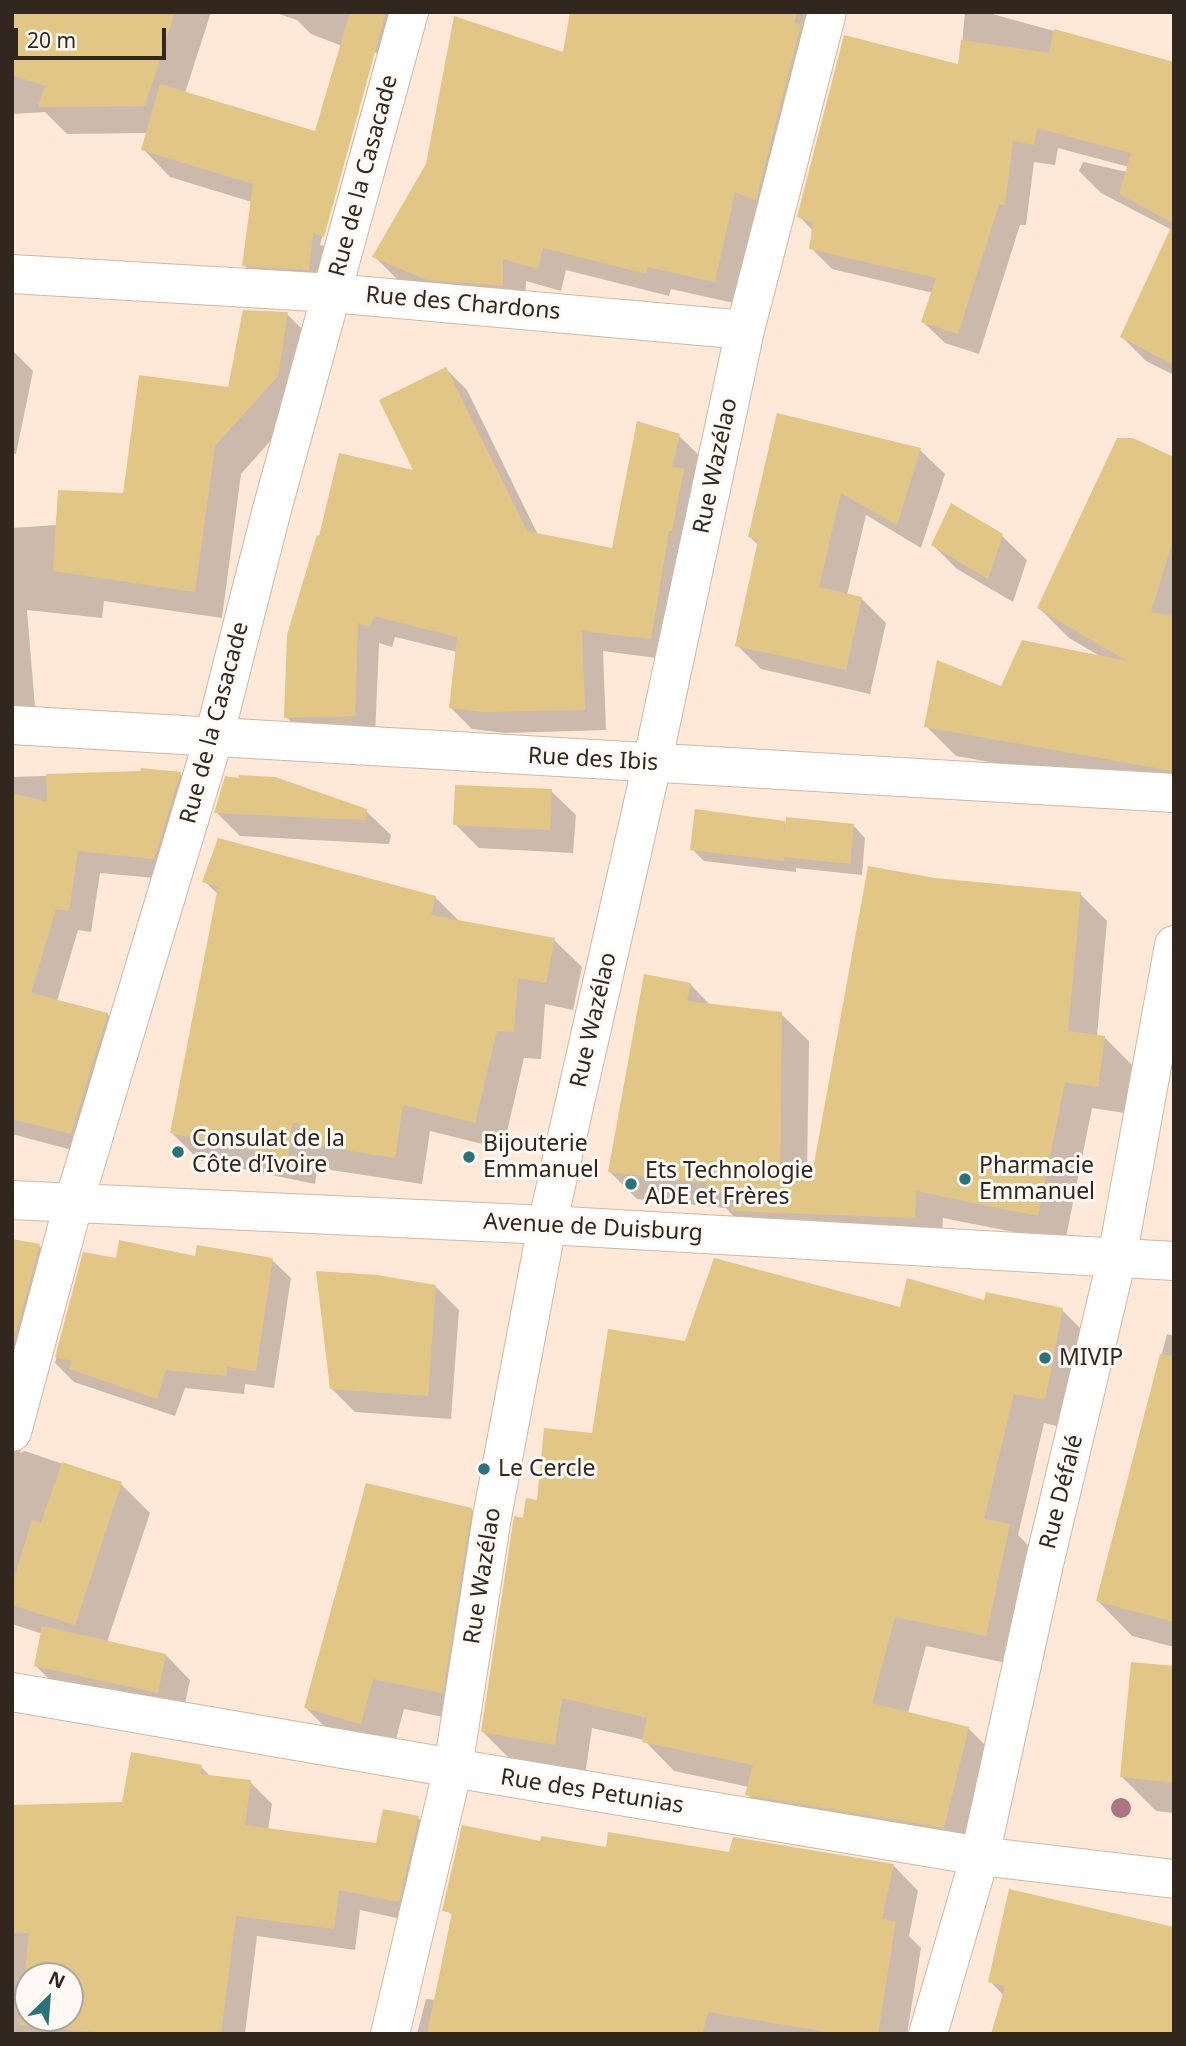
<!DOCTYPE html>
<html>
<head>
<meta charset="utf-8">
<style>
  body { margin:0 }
  #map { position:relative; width:1186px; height:2046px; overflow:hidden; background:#fee8d8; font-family:"Noto Sans",sans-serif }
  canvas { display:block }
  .frame { position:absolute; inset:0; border:14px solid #31271f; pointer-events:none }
  .north { position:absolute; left:14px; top:1962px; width:70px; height:70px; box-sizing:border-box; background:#fef9f5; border:2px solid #aca59f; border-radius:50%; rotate:25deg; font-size:19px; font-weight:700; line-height:28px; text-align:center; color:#31271f }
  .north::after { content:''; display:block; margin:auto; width:24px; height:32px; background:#2a737b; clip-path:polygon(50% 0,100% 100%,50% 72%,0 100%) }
  .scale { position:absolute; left:14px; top:28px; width:152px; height:32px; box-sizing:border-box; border:4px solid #31271f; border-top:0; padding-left:9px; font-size:21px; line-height:24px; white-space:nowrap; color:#31271f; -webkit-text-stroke:5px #fef9f5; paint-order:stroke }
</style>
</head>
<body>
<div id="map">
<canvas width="1186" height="2046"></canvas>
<div class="frame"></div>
<div class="north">N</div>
<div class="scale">20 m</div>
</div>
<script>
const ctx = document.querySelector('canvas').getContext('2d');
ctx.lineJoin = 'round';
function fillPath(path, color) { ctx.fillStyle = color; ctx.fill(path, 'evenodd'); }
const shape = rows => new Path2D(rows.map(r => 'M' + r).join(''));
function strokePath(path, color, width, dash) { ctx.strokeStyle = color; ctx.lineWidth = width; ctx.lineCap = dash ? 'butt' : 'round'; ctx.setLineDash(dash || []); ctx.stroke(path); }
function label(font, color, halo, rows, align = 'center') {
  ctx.font = font + ' "Noto Sans",sans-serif'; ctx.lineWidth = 6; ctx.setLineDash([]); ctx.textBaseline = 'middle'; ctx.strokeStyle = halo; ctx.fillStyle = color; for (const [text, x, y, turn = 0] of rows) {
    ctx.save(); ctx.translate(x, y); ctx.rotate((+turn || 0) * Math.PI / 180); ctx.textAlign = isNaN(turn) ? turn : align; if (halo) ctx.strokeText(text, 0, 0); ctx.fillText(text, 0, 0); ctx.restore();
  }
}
fillPath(shape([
  [12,12,211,12,185,93,316,133,342,46,311,34,297,20,273,12,426,12,336,296,271,293,244,265,252,202,170,177,143,149,147,133,67,134,45,112,12,114],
  [374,52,377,53,324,246,320,245],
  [572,12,825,12,738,304,671,289,669,296,566,270,561,291,526,281,525,309,398,280,375,257,564,54],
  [965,12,985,12,1174,64,1174,245,1172,230,1101,193,1079,171,1083,162,1127,172,1129,167,1058,148,1055,165,1034,162,1026,225,1020,225,979,354,945,343,923,322,933,293,832,269,811,248,813,231,799,216,960,66],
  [287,314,314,341,304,403,241,474,222,618,104,601,102,618,27,610,35,707,12,708,12,528,130,520],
  [1174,317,1174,375,1146,361,1122,337],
  [12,350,33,371,16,454,12,453],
  [446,369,467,390,538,535,613,550,679,436,701,457,672,660,603,651,606,730,506,733,472,729,451,708,457,652,395,637,392,647,379,643,375,737,307,738,286,717,417,473],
  [920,450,945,474,921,548,866,515,847,595,861,598,886,623,870,694,761,669,737,645,758,545,750,537],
  [1174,461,1174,795,956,756,926,726,1002,688,1103,658,1069,638,1039,608],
  [1002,536,1027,560,1013,602,957,569,933,545],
  [158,772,180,774,202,796,177,880,100,873,91,932,78,930,57,1001,107,1014,130,1037,94,1156,12,1134,12,777],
  [551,791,576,815,573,853,479,848,455,824],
  [366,811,391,835,389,844,240,836,216,812],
  [784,823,787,826,853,825,865,838,862,875,796,868,796,872,704,861,692,849],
  [935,880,1080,894,1107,921,1097,1036,1104,1037,1132,1065,1125,1113,1092,1108,1065,1242,943,1218,941,1245,735,1218,726,1208,637,1199,609,1171,690,984,711,1006,781,1014,809,1041,807,1177,814,1177],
  [204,881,435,897,460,922,554,940,582,967,573,1010,545,1004,541,1059,524,1058,503,1149,430,1131,422,1184,331,1170,319,1158,315,1184,199,1160,171,1132,219,895],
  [12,1241,39,1246,68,1275,20,1453,25,1451,121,1484,150,1513,107,1642,166,1655,190,1680,182,1717,60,1690,36,1666,43,1634,12,1624],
  [84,1254,117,1260,272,1260,291,1278,274,1388,245,1384,244,1394,185,1388,175,1416,74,1382,55,1363],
  [435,1286,459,1310,451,1419,355,1412,331,1388],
  [985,1302,1062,1310,1092,1340,1075,1430,1044,1423,1018,1535,1039,1556,1016,1665,926,1646,908,1713,968,1728,999,1759,974,1857,777,1824,747,1794,749,1787,674,1771,644,1740,592,1728,585,1775,513,1762,483,1732,525,1520,593,1435,686,1343,901,1309],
  [1167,1334,1174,1336,1174,1647,1132,1636,1098,1601],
  [471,1509,502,1540,473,1723,404,1709,392,1754,337,1739,306,1708],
  [1174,1668,1174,1813,1156,1811,1122,1777],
  [201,1767,211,1777,250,1782,272,1804,268,1830,377,1845,418,1818,440,1840,420,1923,360,1910,355,1950,257,1936,245,2034,12,2034,12,1900,124,1804],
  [28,1976,70,1976,70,2018,28,2018],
  [471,1829,498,2034,417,2034,426,1999,436,2000,453,1916,449,1912],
  [731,1854,893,1865,918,1891,909,1936,921,1948,907,2034,550,2034],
  [1174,1929,1004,1996,990,1981]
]), '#0003');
fillPath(shape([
  [12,12,175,12,145,106,38,107,45,86,12,75],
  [350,12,386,12,324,237,313,233,309,270,242,266,253,184,141,150,160,84,315,131],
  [570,12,797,12,794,23,801,25,756,200,735,192,715,282,648,267,646,274,543,248,538,269,503,259,503,286,427,280,372,257,426,164,454,16,563,52],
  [1054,29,1174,62,1174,365,1120,337,1173,223,1119,194,1131,153,1037,128,1034,145,1013,141,1005,205,999,204,958,334,921,322,936,278,809,249,813,223,797,217,844,35,958,64,961,40,1049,53],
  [243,310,288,312,278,376,215,446,195,592,53,571,58,490,123,493,139,375,228,387],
  [446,367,527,531,612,548,637,421,680,434,672,467,684,469,672,531,669,531,651,639,582,631,585,710,483,712,449,708,457,637,374,616,370,627,358,623,355,716,284,718,287,635,317,535,319,536,339,453,413,470,379,400],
  [777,413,921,448,897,525,841,493,819,587,862,597,846,670,735,646,758,540,748,537],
  [1117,438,1133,438,1174,457,1174,537,1151,612,1174,616,1174,771,924,727,937,660,1001,686,1022,640,1127,661,1037,608],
  [951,503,1003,534,988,579,931,545],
  [141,768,181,772,154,859,78,851,69,911,56,909,31,993,108,1013,71,1134,12,1119,12,793,47,802,46,774,140,771],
  [239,775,275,777,367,809,365,820,214,813,225,776,238,778],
  [455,785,552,789,550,830,453,825],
  [695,809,785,821,784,840,786,817,854,824,850,864,784,857,784,861,690,850],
  [218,838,436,896,431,915,555,938,546,983,518,978,514,1032,497,1031,475,1123,403,1105,395,1158,301,1143,299,1123,293,1123,288,1158,170,1133,218,887,202,882],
  [868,866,935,878,1081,892,1068,1031,1105,1036,1098,1087,1065,1082,1038,1216,916,1191,915,1218,731,1211,737,1193,706,1191,707,1183,608,1172,644,974,691,983,687,1001,782,1012,780,1172,812,1175],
  [12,1239,40,1244,12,1347],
  [119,1240,195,1256,197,1245,273,1258,256,1371,227,1367,226,1376,166,1370,157,1399,69,1369,72,1361,55,1357,83,1252,116,1258],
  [714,1258,900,1307,907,1278,984,1300,986,1292,1063,1308,1045,1400,1014,1394,984,1519,1010,1524,986,1636,895,1617,872,1703,969,1727,944,1828,745,1795,753,1765,642,1742,647,1718,562,1698,555,1745,481,1732,514,1516,523,1518,526,1498,537,1500,544,1428,592,1433,608,1329,685,1341],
  [316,1271,377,1275,436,1285,428,1396,330,1389],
  [1160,1354,1174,1356,1174,1622,1096,1601],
  [62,1462,122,1482,75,1625,12,1605,12,1585,32,1520,41,1523],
  [366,1483,472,1508,443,1693,373,1679,361,1724,304,1708],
  [42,1626,166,1654,158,1693,34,1666],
  [1131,1662,1174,1666,1174,1783,1120,1777],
  [131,1752,202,1765,200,1774,251,1780,245,1825,376,1843,383,1809,419,1816,399,1902,339,1890,334,1929,236,1916,221,2034,116,2034,20,2025,29,1933,12,1933,12,1805,122,1802],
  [28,1976,70,1976,70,2018,28,2018],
  [462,1825,540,1841,541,1836,606,1847,608,1832,729,1852,733,1837,894,1864,882,1919,896,1921,878,2034,840,2034,708,2012,702,2034,427,2034,452,1913,442,1911],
  [1009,1889,1174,1927,1174,2034,991,2034,1005,1986,988,1982]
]), '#e1c686');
const minor = shape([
  [12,274,332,293,745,330],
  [12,725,1174,793],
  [12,1432,73,1205,214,737,271,513,409,12],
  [12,1692,453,1768,980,1856,1174,1879],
  [390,2034,453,1768,492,1517,547,1225,652,764,745,330,827,12],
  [928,2034,980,1856,1044,1564,1117,1258,1174,945]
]);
const tertiary = shape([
  [12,1200,547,1225,1174,1261]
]);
strokePath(minor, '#d1b7a4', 40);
strokePath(tertiary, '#d1b7a4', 40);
strokePath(minor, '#fff', 38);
strokePath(tertiary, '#fff', 38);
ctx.fillStyle = '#ac7581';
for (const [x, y] of [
  [1121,1808]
]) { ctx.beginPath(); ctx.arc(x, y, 10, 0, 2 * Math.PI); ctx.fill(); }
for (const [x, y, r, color] of [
  [178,1152,7,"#2a737b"],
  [469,1157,7,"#2a737b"],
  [965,1179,7,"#2a737b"],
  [631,1184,7,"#2a737b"],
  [1045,1358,7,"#2a737b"],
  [484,1469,7,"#2a737b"]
]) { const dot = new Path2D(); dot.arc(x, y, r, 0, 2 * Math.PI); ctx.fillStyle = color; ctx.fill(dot); strokePath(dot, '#fef9f5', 2.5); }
label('23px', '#31271f', '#fef9f5', [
  ["Rue de la Casacade",364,176,-75],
  ["Rue des Chardons",463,304,5],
  ["Rue Wazélao",716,466,-78],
  ["Rue de la Casacade",215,723,-75],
  ["Rue des Ibis",593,760,3],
  ["Rue Wazélao",594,1020,-77],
  ["Avenue de Duisburg",593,1228,3],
  ["Rue Défalé",1062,1492,-76],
  ["Rue Wazélao",483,1576,-81],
  ["Rue des Petunias",592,1792,9]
]);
label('23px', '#31271f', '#fef9f5', [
  ["Consulat de la",192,1139],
  ["Côte d’Ivoire",192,1165],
  ["Bijouterie",483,1144],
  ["Emmanuel",483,1170],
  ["Pharmacie",979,1166],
  ["Emmanuel",979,1192],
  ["Ets Technologie",645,1171],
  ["ADE et Frères",645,1197],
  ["MIVIP",1059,1358],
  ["Le Cercle",498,1469]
], 'left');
</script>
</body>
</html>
